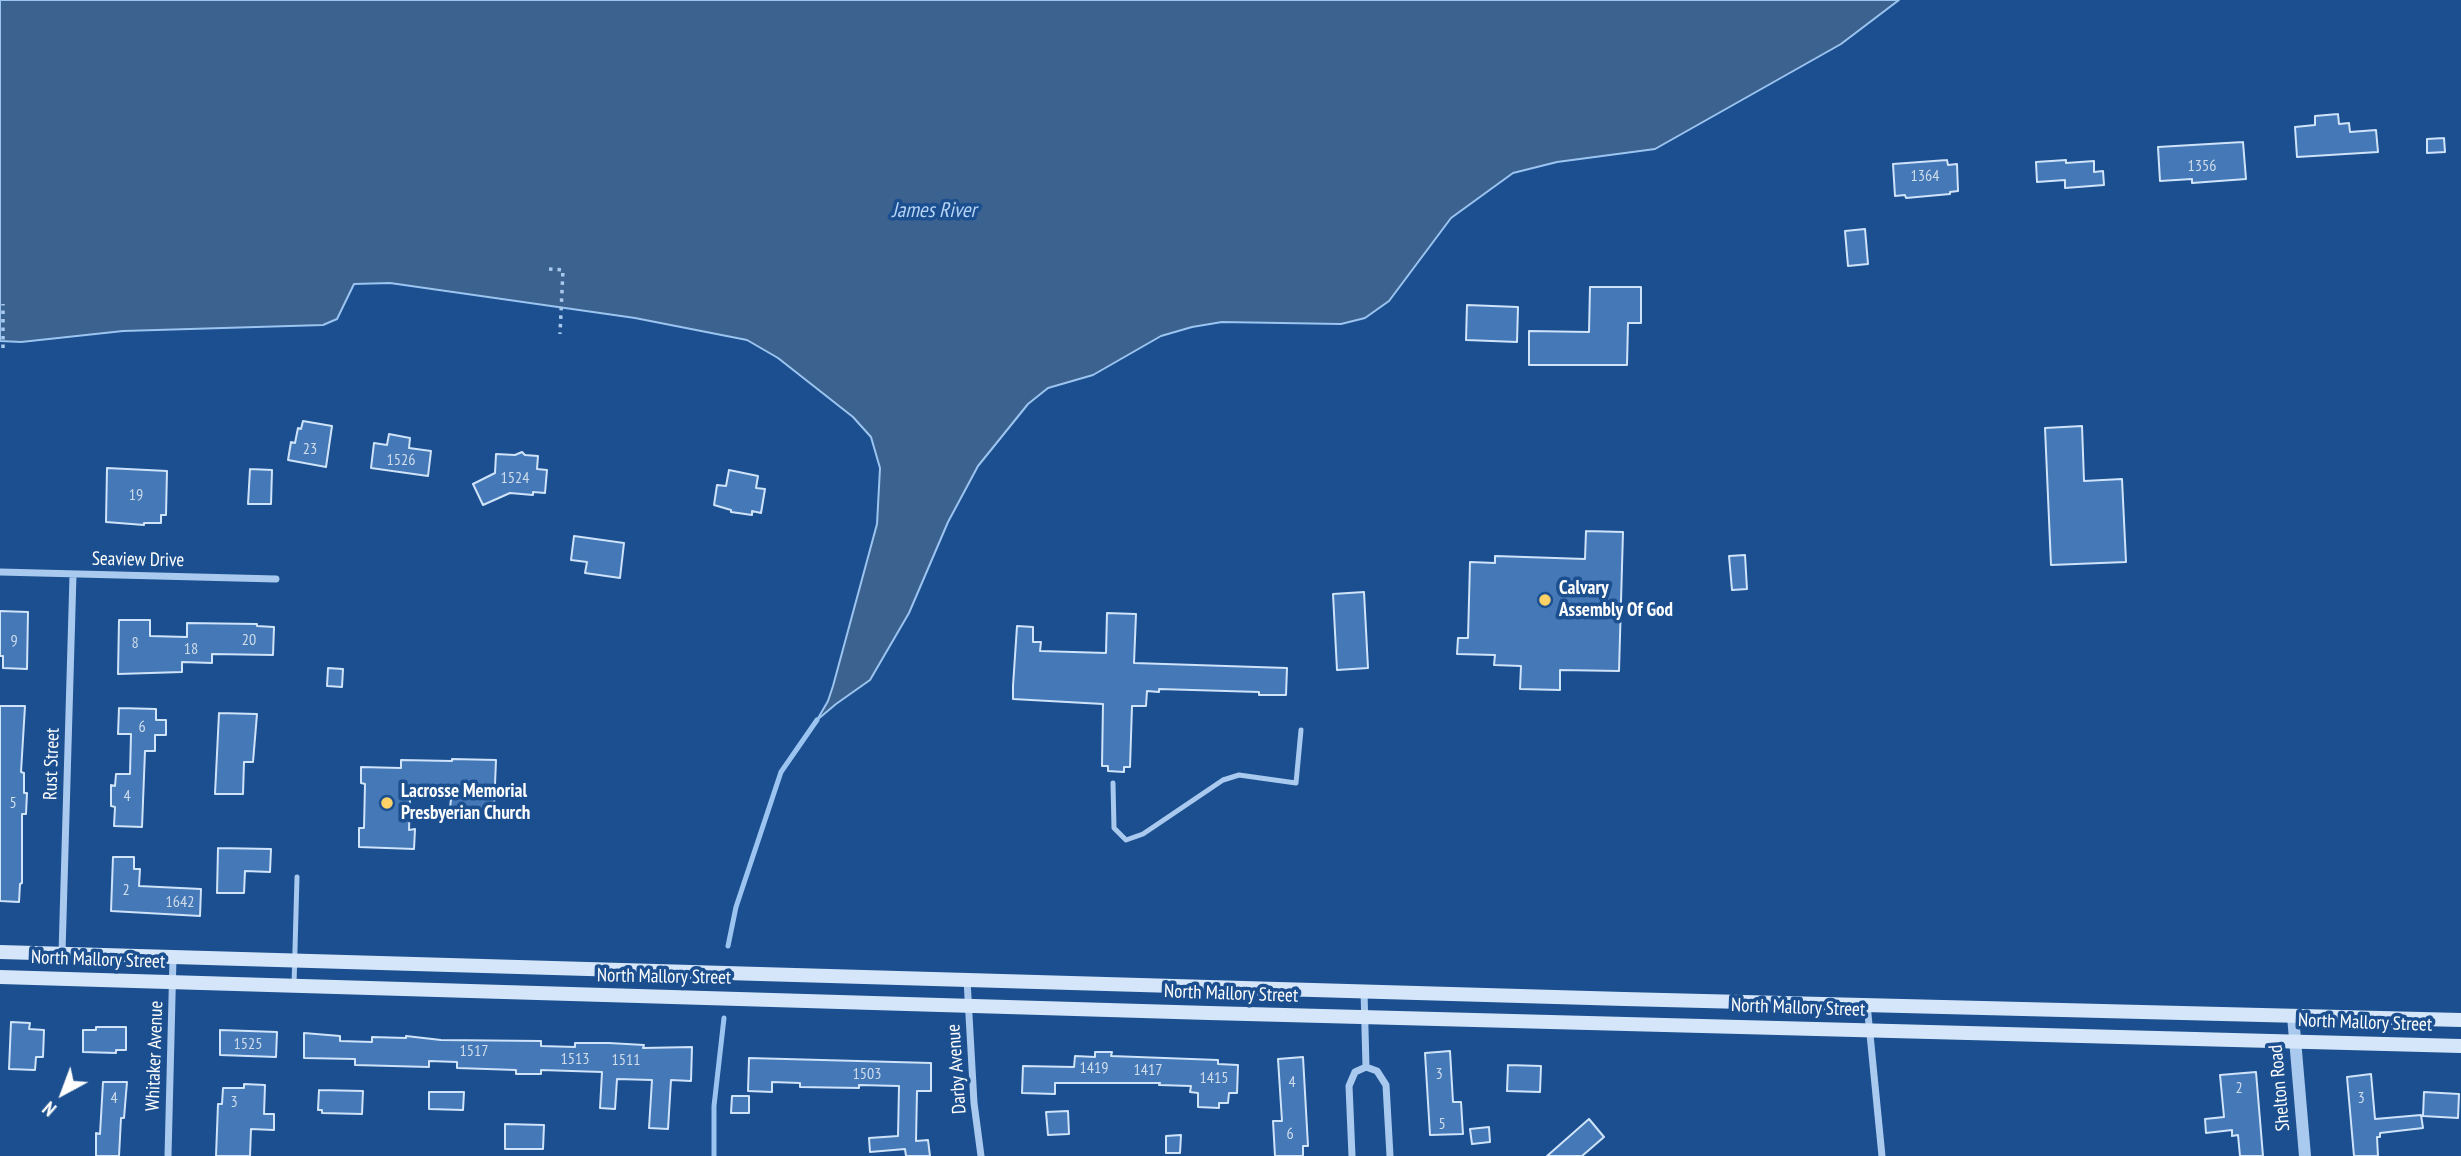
<!DOCTYPE html>
<html>
<head>
<meta charset="utf-8">
<style>
  body { margin:0 }
  #map { position:relative; width:2461px; height:1156px; overflow:hidden; background:#1b4f8f; font-family:"PT Sans Narrow",sans-serif }
  canvas { display:block }
  .north { position:absolute; left:28px; top:1058px; width:70px; height:70px; -webkit-text-stroke:5px #1b4f8f; paint-order:stroke; rotate:221deg; font-size:19px; font-weight:700; line-height:28px; text-align:center; color:#fff }
  .north::after { content:''; display:block; margin:auto; width:24px; height:32px; background:#fff; clip-path:polygon(50% 0,100% 100%,50% 72%,0 100%) }
</style>
</head>
<body>
<div id="map">
<canvas width="2461" height="1156"></canvas>
<div class="north">N</div>
</div>
<script>
const ctx = document.querySelector('canvas').getContext('2d');
ctx.lineJoin = 'round';
function fillPath(path, color) { ctx.fillStyle = color; ctx.fill(path, 'evenodd'); }
const shape = rows => new Path2D(rows.map(r => 'M' + r).join(''));
function strokePath(path, color, width, dash) { ctx.strokeStyle = color; ctx.lineWidth = width; ctx.lineCap = dash ? 'butt' : 'round'; ctx.setLineDash(dash || []); ctx.stroke(path); }
function label(font, color, halo, rows, align = 'center') {
  ctx.font = font + ' "PT Sans Narrow",sans-serif'; ctx.lineWidth = 7; ctx.setLineDash([]); ctx.textBaseline = 'middle'; ctx.strokeStyle = halo; ctx.fillStyle = color; for (const [text, x, y, turn = 0] of rows) {
    ctx.save(); ctx.translate(x, y); ctx.rotate((+turn || 0) * Math.PI / 180); ctx.textAlign = isNaN(turn) ? turn : align; if (halo) ctx.strokeText(text, 0, 0); ctx.fillText(text, 0, 0); ctx.restore();
  }
}
const water = shape([
  [0,0,1899,0,1841,44,1655,149,1557,162,1513,173,1451,218,1389,301,1365,318,1341,324,1222,322,1192,327,1161,336,1093,375,1048,388,1028,404,978,466,948,522,909,613,870,680,836,704,817,720,828,701,833,686,877,524,880,468,871,437,853,417,778,358,747,340,635,318,390,283,354,284,337,319,323,325,123,331,21,342,0,341,0,0]
]);
fillPath(water, '#3c6290');
strokePath(water, '#9cc4f0', 2);
strokePath(shape([
  [728,946,736,907,781,772,817,720],
  [714,1156,714,1106,724,1018]
]), '#9cc4f0', 5);
const building = shape([
  [2338,114,2339,124,2349,123,2350,132,2376,130,2378,152,2297,157,2295,127,2315,125,2315,116,2338,114],
  [2444,138,2445,152,2427,153,2427,139,2444,138],
  [2243,142,2246,179,2192,183,2192,179,2160,181,2158,147,2243,142],
  [1947,160,1948,165,1957,164,1958,191,1950,192,1950,194,1906,198,1905,195,1895,196,1893,164,1947,160],
  [2066,160,2066,163,2094,161,2094,172,2103,171,2104,185,2065,188,2065,180,2037,182,2036,162,2066,160],
  [1865,229,1868,264,1848,266,1845,231,1865,229],
  [1590,287,1641,287,1641,323,1628,323,1627,365,1529,365,1529,331,1589,332,1590,287],
  [1467,305,1518,307,1517,342,1466,340,1467,305],
  [303,421,332,426,326,467,288,460,291,442,295,443,298,428,301,429,303,421],
  [2082,426,2084,481,2122,479,2126,562,2051,565,2045,428,2082,426],
  [389,434,410,438,409,448,431,451,428,476,371,468,374,443,387,445,389,434],
  [522,452,525,455,538,456,537,469,547,470,545,493,533,492,533,495,510,493,483,505,473,484,495,473,496,454,515,455,522,452],
  [107,468,167,471,166,515,161,515,161,523,144,523,144,525,106,522,107,468],
  [250,469,272,470,271,504,248,504,250,469],
  [729,470,758,476,756,488,765,489,761,513,752,511,752,515,731,512,731,510,714,505,717,485,726,486,729,470],
  [1586,531,1623,532,1619,671,1560,670,1560,690,1520,689,1521,666,1494,665,1495,655,1457,654,1458,638,1468,638,1470,562,1495,563,1495,556,1585,559,1586,531],
  [574,536,624,543,620,578,585,573,587,562,571,560,574,536],
  [1745,555,1747,589,1732,590,1729,556,1745,555],
  [1364,592,1368,668,1337,670,1333,594,1364,592],
  [0,611,28,612,27,669,3,668,3,656,0,656,0,611],
  [1107,613,1136,614,1134,663,1287,668,1286,695,1259,695,1259,692,1159,689,1159,692,1147,691,1146,706,1132,706,1130,767,1124,767,1124,772,1108,771,1108,766,1102,766,1103,704,1013,699,1013,686,1017,626,1033,627,1033,642,1041,642,1040,651,1106,653,1107,613],
  [119,620,150,620,150,636,187,637,187,623,257,624,257,626,274,627,273,655,212,654,212,663,182,662,182,672,118,674,119,620],
  [328,668,343,669,342,687,327,686,328,668],
  [0,706,25,706,21,772,24,773,24,793,27,793,26,814,22,814,22,883,20,884,19,902,0,901,0,706],
  [119,708,156,709,156,720,166,720,166,735,155,735,155,751,145,751,142,827,114,826,115,807,111,806,111,785,115,786,116,774,130,774,131,734,118,734,119,708],
  [219,713,257,714,253,762,244,762,243,794,215,794,219,713],
  [452,759,496,760,494,809,450,808,451,799,410,798,409,830,415,829,414,849,359,847,359,828,364,828,365,784,361,783,361,767,401,768,401,760,452,761,452,759],
  [218,848,271,849,270,872,245,871,244,893,217,893,218,848],
  [113,857,134,857,134,869,140,869,139,886,201,889,200,916,111,911,113,857],
  [11,1022,30,1023,29,1029,44,1030,43,1057,36,1057,35,1070,9,1069,11,1022],
  [96,1027,126,1027,126,1050,116,1050,116,1053,83,1052,83,1030,96,1030,96,1027],
  [220,1030,277,1032,276,1057,220,1055,220,1030],
  [304,1033,340,1036,340,1041,372,1042,372,1037,406,1038,406,1036,441,1040,541,1041,541,1046,575,1047,575,1043,609,1043,644,1045,643,1048,692,1047,691,1081,671,1080,668,1129,649,1128,652,1080,617,1079,615,1109,600,1108,602,1072,541,1070,541,1074,516,1074,516,1070,457,1068,457,1062,429,1061,429,1067,355,1065,355,1059,304,1058,304,1033],
  [1450,1051,1453,1102,1461,1102,1463,1134,1430,1135,1425,1053,1450,1051],
  [1095,1052,1112,1052,1111,1056,1218,1060,1218,1064,1238,1065,1237,1093,1229,1093,1228,1103,1219,1103,1219,1108,1198,1107,1198,1093,1190,1092,1191,1086,1159,1085,1160,1083,1055,1083,1055,1094,1022,1093,1023,1066,1074,1067,1075,1056,1095,1057,1095,1052],
  [1303,1057,1308,1146,1303,1146,1303,1156,1275,1156,1273,1121,1282,1121,1278,1059,1303,1057],
  [749,1058,931,1063,931,1091,917,1091,916,1141,928,1140,930,1156,906,1156,905,1149,870,1152,869,1138,898,1136,899,1086,859,1085,859,1088,800,1087,800,1083,772,1082,772,1092,748,1091,749,1058],
  [1508,1065,1541,1066,1540,1092,1507,1091,1508,1065],
  [2256,1072,2263,1156,2240,1156,2238,1135,2232,1136,2232,1130,2206,1133,2205,1119,2224,1117,2220,1075,2256,1072],
  [2371,1074,2375,1119,2421,1115,2423,1128,2380,1133,2380,1137,2377,1137,2378,1156,2354,1156,2347,1077,2371,1074],
  [103,1082,127,1082,124,1118,121,1118,119,1156,96,1156,96,1133,100,1134,103,1082],
  [244,1084,265,1085,264,1114,274,1114,274,1130,251,1129,250,1156,216,1156,218,1104,222,1104,223,1088,244,1088,244,1084],
  [319,1090,363,1091,362,1114,322,1113,322,1110,318,1110,319,1090],
  [429,1092,464,1092,463,1110,429,1109,429,1092],
  [2424,1092,2459,1094,2458,1118,2423,1116,2424,1092],
  [732,1096,749,1096,749,1113,731,1113,732,1096],
  [1068,1111,1069,1134,1048,1135,1046,1112,1068,1111],
  [1589,1119,1604,1137,1582,1156,1547,1156,1589,1119],
  [505,1124,544,1125,543,1149,505,1149,505,1124],
  [1489,1127,1490,1142,1472,1144,1470,1129,1489,1127],
  [1181,1135,1180,1153,1166,1153,1166,1136,1181,1135]
]);
fillPath(building, '#4478b7');
strokePath(building, '#cfe3fa', 2);
strokePath(shape([
  [549,269,563,270,560,334],
  [3,348,3,304]
]), '#a9c9ee', 3.5, [3.5, 5]);
strokePath(shape([
  [1113,783,1114,828,1126,840,1143,834,1223,780,1239,775,1296,783,1301,730],
  [294,985,297,877]
]), '#a9c9ee', 5);
strokePath(shape([
  [0,572,276,579],
  [62,953,73,575],
  [967,980,974,1103,981,1156],
  [1364,991,1366,1067],
  [1867,1004,1882,1156],
  [168,1156,173,958],
  [1352,1156,1349,1086,1355,1072,1366,1067,1377,1071,1386,1085,1390,1156]
]), '#a9c9ee', 7);
strokePath(shape([
  [2293,1016,2305,1156]
]), '#a9c9ee', 12);
strokePath(shape([
  [0,952,1624,999,2461,1020],
  [0,977,1209,1013,2461,1046]
]), '#d6e6fa', 14);
for (const [x, y, r, color] of [
  [1545,600,7,"#ffd166"],
  [387,803,7,"#ffd166"]
]) { const dot = new Path2D(); dot.arc(x, y, r, 0, 2 * Math.PI); ctx.fillStyle = color; ctx.fill(dot); strokePath(dot, '#1b4f8f', 2.5); }
label('16px', '#d0dded', null, [
  ["1356",2202,166],
  ["1364",1925,176],
  ["23",310,449],
  ["1526",401,460],
  ["1524",515,478],
  ["19",136,495],
  ["20",249,640],
  ["9",14,641],
  ["8",135,643],
  ["18",191,649],
  ["6",142,727],
  ["4",127,796],
  ["5",13,803],
  ["2",126,890],
  ["1642",180,902],
  ["1525",248,1044],
  ["1517",474,1051],
  ["1513",575,1059],
  ["1511",626,1060],
  ["1419",1094,1068],
  ["1417",1148,1070],
  ["1503",867,1074],
  ["3",1439,1074],
  ["1415",1214,1078],
  ["4",1292,1082],
  ["2",2239,1088],
  ["4",114,1098],
  ["3",2361,1098],
  ["3",234,1102],
  ["5",1442,1124],
  ["6",1290,1134]
]);
label('19px', '#fff', '#1b4f8f', [
  ["Seaview Drive",138,560,1],
  ["Rust Street",52,764,-88],
  ["North Mallory Street",98,960,2],
  ["North Mallory Street",664,977,1],
  ["North Mallory Street",1231,994,2],
  ["North Mallory Street",1798,1008,2],
  ["North Mallory Street",2365,1023,2],
  ["Whitaker Avenue",155,1056,-88],
  ["Darby Avenue",957,1069,-94],
  ["Shelton Road",2280,1088,-95]
]);
label('bold 19px', '#fff', '#1b4f8f', [
  ["Calvary",1559,589],
  ["Assembly Of God",1559,611],
  ["Lacrosse Memorial",401,792],
  ["Presbyerian Church",401,814]
], 'left');
label('italic 21px', '#b5d3f5', '#1b4f8f', [
  ["James River",934,211]
]);
</script>
</body>
</html>
